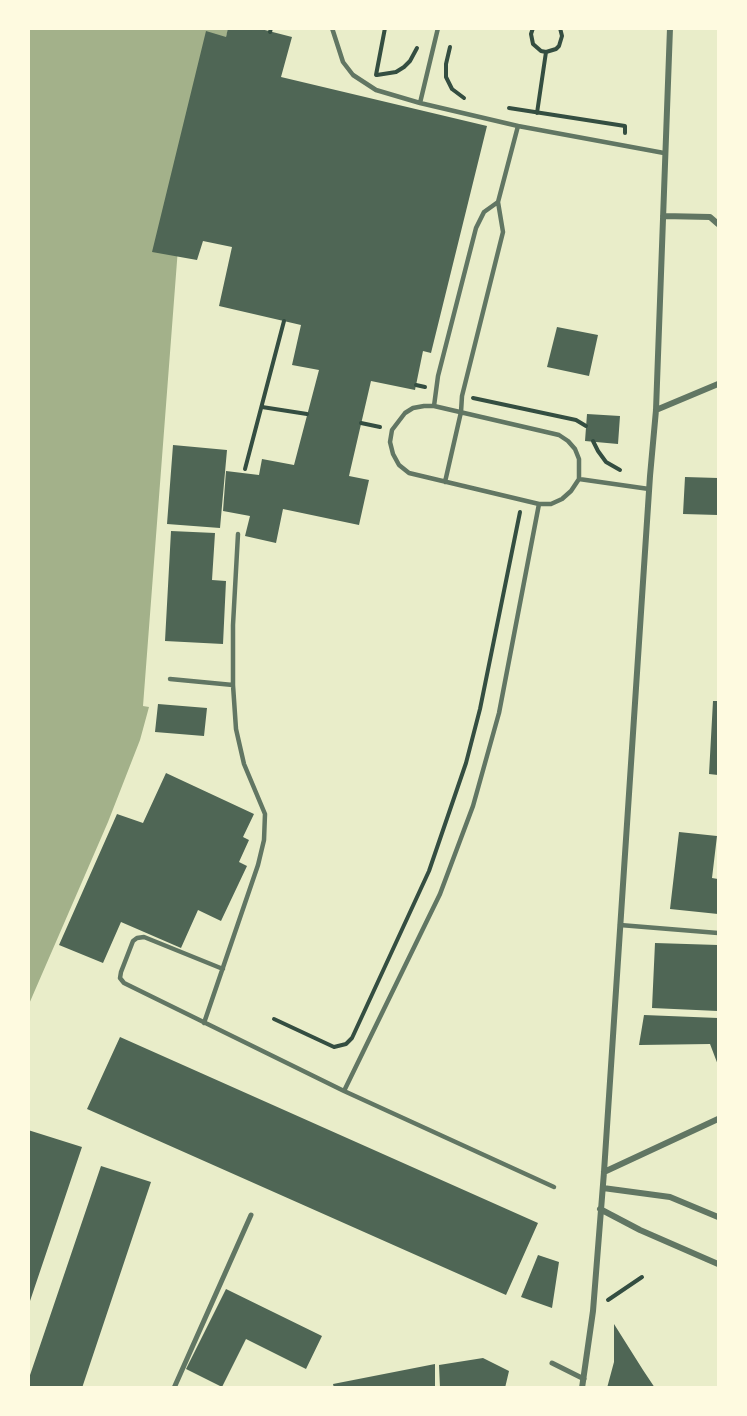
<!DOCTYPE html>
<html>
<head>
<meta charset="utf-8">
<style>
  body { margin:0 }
  #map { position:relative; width:747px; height:1416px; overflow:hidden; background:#e9edc9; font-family:"Noto Sans",sans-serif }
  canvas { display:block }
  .frame { position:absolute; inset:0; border:30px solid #fefae0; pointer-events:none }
</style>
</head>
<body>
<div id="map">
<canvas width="747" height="1416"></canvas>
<div class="frame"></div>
</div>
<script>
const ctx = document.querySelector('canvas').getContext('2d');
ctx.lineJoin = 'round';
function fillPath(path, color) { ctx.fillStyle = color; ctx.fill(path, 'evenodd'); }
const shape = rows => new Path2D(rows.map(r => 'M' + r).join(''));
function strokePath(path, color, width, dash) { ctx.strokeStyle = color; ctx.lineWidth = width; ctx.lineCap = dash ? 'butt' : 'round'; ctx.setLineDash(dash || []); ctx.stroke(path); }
fillPath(shape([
  [29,29,228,29,179,235,143,706,149,707,140,740,108,822,29,1004]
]), '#a3b18a');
fillPath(shape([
  [228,28,257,28,292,37,281,77,487,126,431,353,423,351,415,390,371,381,349,476,369,480,359,525,283,509,276,543,245,536,250,516,223,511,226,471,259,475,262,459,294,465,319,370,292,365,301,325,219,306,232,247,203,241,197,260,152,252,206,31,226,37],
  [557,327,598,335,589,376,547,367],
  [587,414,620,416,618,444,585,441],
  [173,445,227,450,220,528,167,524],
  [685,477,718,478,718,515,683,514],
  [171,531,215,533,212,580,226,581,223,644,165,641],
  [713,701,718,701,718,775,709,774],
  [158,704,207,708,204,736,155,732],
  [166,773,254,814,243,837,249,840,239,862,247,866,221,921,198,910,181,948,121,922,103,963,59,945,117,814,143,823],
  [679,832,717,836,712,878,718,879,718,914,670,909],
  [655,943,718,945,718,1011,652,1008],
  [644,1015,718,1018,718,1065,710,1044,639,1045],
  [120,1037,538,1223,506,1295,87,1109],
  [28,1130,82,1147,29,1304,28,1304],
  [101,1166,151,1182,82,1388,28,1388,28,1381],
  [538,1255,559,1262,552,1308,521,1297],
  [226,1289,322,1336,306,1369,246,1339,222,1387,186,1369],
  [614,1324,643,1370,655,1388,607,1388,614,1362],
  [483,1358,509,1371,505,1388,484,1388,483,1386,440,1388,439,1365],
  [435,1364,435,1388,334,1388,333,1384]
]), '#4f6655');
strokePath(shape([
  [533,28,531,34,533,44,541,51,546,52,556,49,559,46,562,36,560,28],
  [270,32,271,28],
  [450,47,446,64,446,77,452,89,464,98],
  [376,75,385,28],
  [377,75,396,72,404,67,410,61,417,48],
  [509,108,625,126,625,133],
  [537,113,546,52],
  [416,385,425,387],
  [473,398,576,420,586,426],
  [262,407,307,414],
  [361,423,380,427],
  [593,441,598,451,606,462,620,470],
  [245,469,284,321],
  [274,1019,334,1047,346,1044,352,1038,429,871,466,763,480,709,520,512],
  [608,1300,642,1277]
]), '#344e41', 4);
strokePath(shape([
  [332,28,343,62,353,75,376,90,420,103,518,126,664,153],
  [420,103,438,28],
  [424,406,434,406,559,435,568,441,575,449,579,459,579,479,571,491,562,499,551,504,539,504,409,473,399,465,393,454,390,442,392,430,405,413,413,408,424,406],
  [434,406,438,376,476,228,484,212,498,202],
  [579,479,649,489],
  [445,482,461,412,462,396,503,232,498,202,518,126],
  [170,679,233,685],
  [620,925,718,933],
  [223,969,144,937,137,938,133,941,121,972,120,978,124,983,344,1091,554,1187],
  [204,1023,258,865,264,840,265,814,244,764,236,729,233,685,233,625,238,534],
  [344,1091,440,894,473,806,499,713,539,504]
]), '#617663', 4.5);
strokePath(shape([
  [552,1363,584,1379],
  [174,1388,251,1215]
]), '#617663', 5);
strokePath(shape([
  [663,216,710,217,718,224],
  [656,410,718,384],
  [604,1172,718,1119],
  [603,1188,670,1197,718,1217],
  [600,1209,640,1230,718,1264],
  [582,1388,593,1311,604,1172,650,476,656,410,670,28]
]), '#617663', 6);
</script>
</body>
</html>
